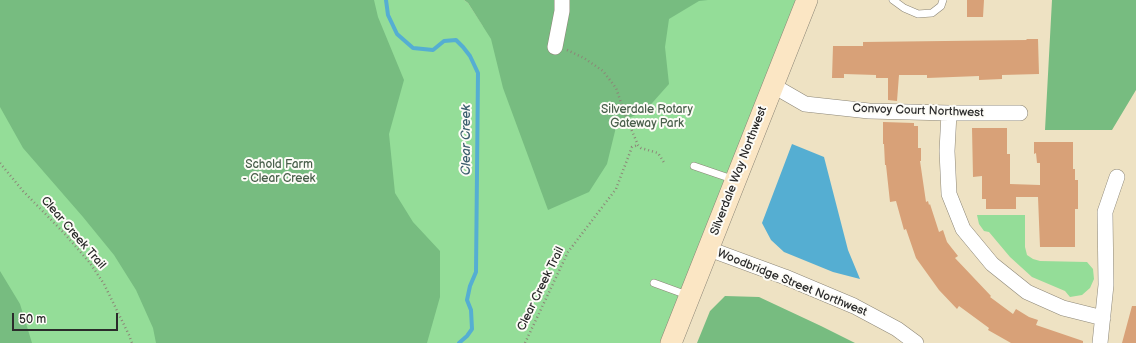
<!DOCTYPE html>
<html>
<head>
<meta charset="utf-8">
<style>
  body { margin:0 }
  #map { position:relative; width:1136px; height:343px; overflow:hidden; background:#eee2c3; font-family:"Balsamiq Sans",sans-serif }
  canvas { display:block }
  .scale { position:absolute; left:12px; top:313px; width:106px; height:18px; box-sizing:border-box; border:2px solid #2b2b2b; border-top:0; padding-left:5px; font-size:12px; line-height:14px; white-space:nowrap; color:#2b2b2b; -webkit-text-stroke:3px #fdfcf7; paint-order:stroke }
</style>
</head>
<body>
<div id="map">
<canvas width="1136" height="343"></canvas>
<div class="scale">50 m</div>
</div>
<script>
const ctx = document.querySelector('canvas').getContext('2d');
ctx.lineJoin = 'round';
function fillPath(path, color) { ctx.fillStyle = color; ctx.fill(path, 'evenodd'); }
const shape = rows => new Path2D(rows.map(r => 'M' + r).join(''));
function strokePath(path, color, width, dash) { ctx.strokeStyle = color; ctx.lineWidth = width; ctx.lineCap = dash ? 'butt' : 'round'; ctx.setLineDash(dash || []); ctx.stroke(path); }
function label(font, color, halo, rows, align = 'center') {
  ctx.font = font + ' "Balsamiq Sans",sans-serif'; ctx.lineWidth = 4; ctx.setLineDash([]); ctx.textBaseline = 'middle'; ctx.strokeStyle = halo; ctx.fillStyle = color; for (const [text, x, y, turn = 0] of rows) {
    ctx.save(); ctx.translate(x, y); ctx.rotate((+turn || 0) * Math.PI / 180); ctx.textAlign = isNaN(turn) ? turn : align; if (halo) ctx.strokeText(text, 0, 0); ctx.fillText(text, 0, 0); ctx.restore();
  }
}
fillPath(shape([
  [0,0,464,0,468,3,483,26,600,0,807,0,671,343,0,343],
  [977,215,1025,215,1025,247,1027,255,1033,259,1040,261,1087,262,1093,269,1094,279,1090,288,1082,295,1070,297,1065,291,1032,277,1010,257,989,232,984,231,979,224]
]), '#94dd98');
fillPath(shape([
  [0,0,374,0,378,17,404,80,389,134,395,193,413,222,440,251,440,297,427,343,156,343,153,328,136,290,114,255,83,217,23,148,0,107],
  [464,0,708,0,699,1,669,19,665,47,669,84,645,111,617,123,607,164,589,192,548,210,503,88,491,39,468,3],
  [1052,0,1136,0,1136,90,1112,130,1045,130],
  [0,271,20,304,32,343,0,343],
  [725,296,759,297,821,326,855,343,697,343,710,311]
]), '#77bc80');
fillPath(shape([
  [792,144,824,157,848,250,860,279,833,272,784,252,771,240,762,223]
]), '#55aed2');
strokePath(shape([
  [386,0,388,15,397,34,413,48,433,50,444,41,456,40,463,47,470,56,478,73,476,272,470,286,467,300,471,310,472,329,467,336,459,343]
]), '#55aed2', 4);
fillPath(shape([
  [967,0,984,0,983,17,967,17],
  [1026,39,1038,39,1039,74,1002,75,1002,79,979,80,979,76,927,78,927,75,899,75,897,101,888,100,888,78,876,78,876,75,844,74,844,78,832,78,833,46,863,46,863,42,1027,40],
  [883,122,914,123,914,126,918,126,918,148,921,148,921,161,920,161,926,202,928,201,929,205,930,204,939,232,943,230,947,242,958,256,955,258,991,296,990,297,1013,314,1016,309,1029,317,1038,320,1036,325,1083,341,1083,343,1011,343,988,330,989,328,959,306,957,309,939,290,916,258,906,229,904,230,896,201,890,202,886,165,885,165,884,144,883,144],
  [972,128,1007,128,1007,154,1010,154,1010,184,1040,185,1040,163,1037,163,1036,153,1034,154,1034,142,1073,142,1073,169,1075,169,1075,180,1078,180,1078,209,1075,209,1075,247,1040,247,1038,197,1016,197,1016,209,986,209,986,199,982,199,982,176,973,177],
  [1132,306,1136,306,1136,343,1122,343]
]), '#d8a178');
const service = shape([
  [893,0,904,8,918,14,932,13,941,6,943,0],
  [694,166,735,180],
  [654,283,687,295]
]);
const minor = shape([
  [555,47,562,11,562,0],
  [772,85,805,104,869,111,949,113,1020,113],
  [949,113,947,151,949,194,963,229,992,264,1027,292,1063,308,1103,318],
  [709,249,785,277,854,306,897,329,916,343],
  [1100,343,1106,285,1105,212,1117,177]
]);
const secondary = shape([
  [671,343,807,0]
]);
strokePath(service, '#8c8677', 8);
strokePath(minor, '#8c8677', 16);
strokePath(secondary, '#8c8677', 22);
strokePath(shape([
  [567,50,584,58,603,71,616,88,626,117,638,145,641,148,658,153,665,164],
  [0,163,23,191,64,233,90,263,104,284,129,335,132,343],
  [525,343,568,252,616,189,632,147,638,145]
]), '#8c8677', 2.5, [1, 3]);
strokePath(service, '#fff', 7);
strokePath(minor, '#fff', 15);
strokePath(secondary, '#fbe6c4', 21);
label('12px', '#4a604c', '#fdfcf7', [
  ["Silverdale Rotary",647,110],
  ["Gateway Park",647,124],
  ["Schold Farm",279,165],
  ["- Clear Creek",279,179]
]);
label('12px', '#2b2b2b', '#fdfcf7', [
  ["Convoy Court Northwest",918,111,2],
  ["Silverdale Way Northwest",739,171,-69],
  ["Clear Creek Trail",73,233,49],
  ["Woodbridge Street Northwest",792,283,22],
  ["Clear Creek Trail",541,289,-64]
]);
label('italic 13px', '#3c5f6e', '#fdfcf7', [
  ["Clear Creek",467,140,-90]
]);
</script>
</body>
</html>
